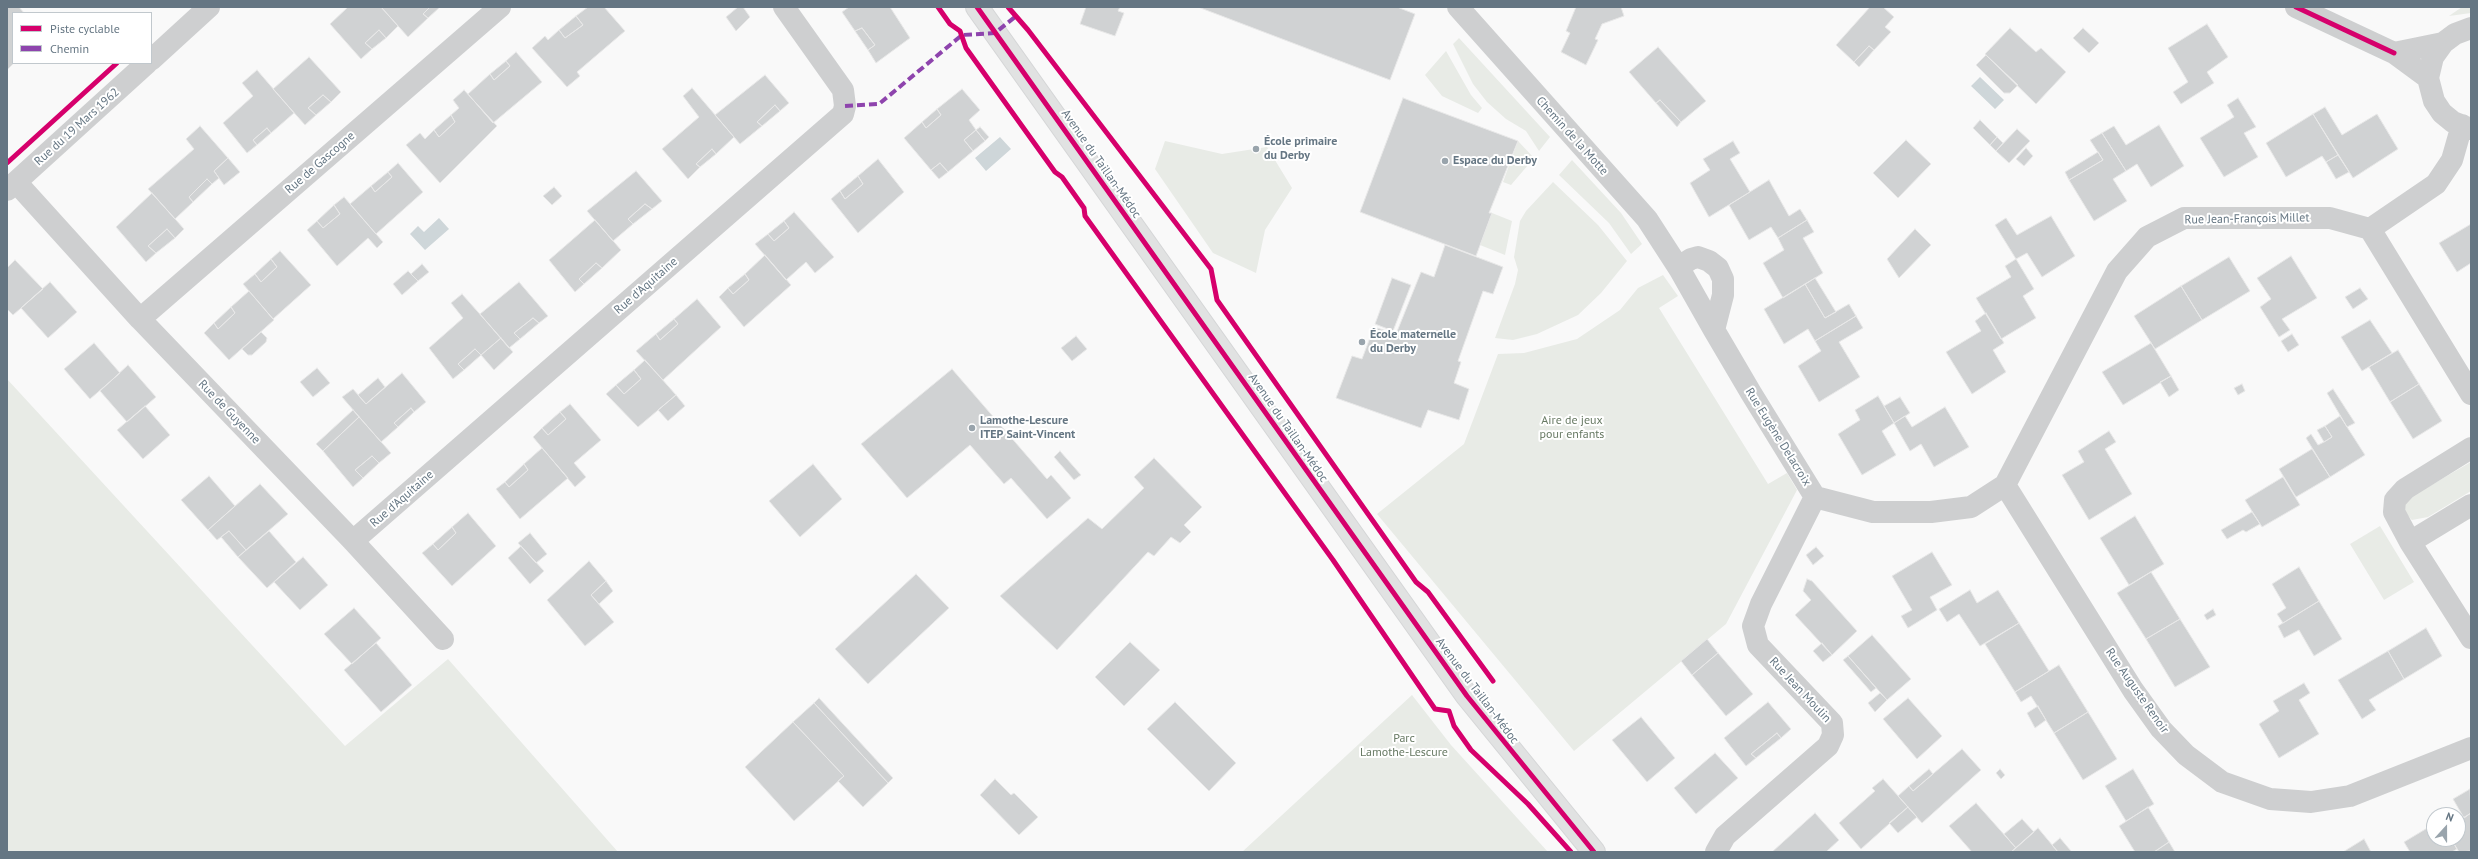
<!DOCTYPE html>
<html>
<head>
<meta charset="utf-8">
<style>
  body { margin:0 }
  #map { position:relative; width:2478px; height:859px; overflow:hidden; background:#f9f9f9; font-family:"PT Sans",sans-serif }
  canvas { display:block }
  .frame { position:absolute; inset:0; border:8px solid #657683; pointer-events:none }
  .legend { position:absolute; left:12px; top:12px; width:140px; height:52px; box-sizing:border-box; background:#fff; border:1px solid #c1c8cd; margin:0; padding:5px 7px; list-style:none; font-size:12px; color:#657683 }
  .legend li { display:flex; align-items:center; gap:8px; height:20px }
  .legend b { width:20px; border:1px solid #c1c8cd }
  .north { position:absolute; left:2426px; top:807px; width:40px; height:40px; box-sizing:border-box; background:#fff; border:1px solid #c1c8cd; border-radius:50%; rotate:21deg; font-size:11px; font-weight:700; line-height:16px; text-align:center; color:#657683 }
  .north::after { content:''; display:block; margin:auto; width:14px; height:18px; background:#99a4ac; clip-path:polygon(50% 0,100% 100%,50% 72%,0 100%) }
</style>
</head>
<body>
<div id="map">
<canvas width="2478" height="859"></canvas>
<div class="frame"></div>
<ul class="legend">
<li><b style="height:5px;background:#d6006c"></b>Piste cyclable</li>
<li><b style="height:5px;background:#8e44ad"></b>Chemin</li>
</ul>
<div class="north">N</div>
</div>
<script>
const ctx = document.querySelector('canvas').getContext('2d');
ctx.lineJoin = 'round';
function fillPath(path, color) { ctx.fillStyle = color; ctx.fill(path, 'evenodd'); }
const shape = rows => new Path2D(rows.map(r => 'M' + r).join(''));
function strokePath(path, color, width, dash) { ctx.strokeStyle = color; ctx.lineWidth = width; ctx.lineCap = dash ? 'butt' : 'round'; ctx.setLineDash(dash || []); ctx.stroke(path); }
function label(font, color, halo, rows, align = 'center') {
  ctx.font = font + ' "PT Sans",sans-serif'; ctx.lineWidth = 4; ctx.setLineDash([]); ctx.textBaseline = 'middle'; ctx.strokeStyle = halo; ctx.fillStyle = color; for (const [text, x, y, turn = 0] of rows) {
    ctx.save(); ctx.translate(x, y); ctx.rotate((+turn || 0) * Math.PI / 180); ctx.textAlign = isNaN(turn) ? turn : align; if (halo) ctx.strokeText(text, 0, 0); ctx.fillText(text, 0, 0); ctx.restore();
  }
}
fillPath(shape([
  [2462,7,2471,7,2471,13,2449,16],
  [1459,38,1550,137,1539,151,1526,131,1506,119,1487,102,1473,84,1453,44],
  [1446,51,1471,95,1482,108,1478,113,1442,96,1425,75],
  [1165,141,1222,154,1267,147,1292,188,1265,230,1256,273,1213,253,1155,169],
  [1518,141,1534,158,1511,185,1503,182],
  [1572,160,1621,213,1642,244,1631,254,1609,223,1559,175],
  [1553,182,1598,225,1627,261,1601,293,1578,315,1537,334,1513,340,1495,338,1515,284,1518,270,1514,257,1520,221,1526,211],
  [1492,213,1512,221,1505,255,1480,245],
  [1663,275,1678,296,1659,308,1768,484,1787,473,1797,490,1726,624,1574,751,1377,514,1464,444,1498,354,1524,353,1577,339,1620,310,1638,288],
  [7,379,345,746,448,659,618,852,7,852],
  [2471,462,2471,491,2428,517,2412,520,2405,513,2405,504,2414,495],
  [2380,526,2414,582,2384,600,2350,544],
  [1412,695,1451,745,1548,852,1242,852]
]), '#e8ebe6');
fillPath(shape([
  [1980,77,2004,100,1995,109,1971,86],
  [1000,137,1011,149,986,171,975,158],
  [439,218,449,229,425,250,410,234,418,226,424,232]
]), '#ced6d9');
const building = shape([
  [7,7,19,7,24,13,13,13,14,63,7,70,7,7],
  [348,7,381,7,398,26,386,38,379,30,365,43,372,49,361,59,330,24,348,7],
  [381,7,430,7,423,14,428,18,408,37,381,7],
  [430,7,440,7,428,18,423,14,430,7],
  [588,7,604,7,625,31,577,72,580,76,567,87,532,48,545,36,548,40,559,30,565,38,583,25,576,16,588,7],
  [738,7,743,7,750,17,736,31,726,17,738,7],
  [849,7,890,7,910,38,876,63,868,50,875,45,862,28,855,31,842,12,849,7],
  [1086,7,1120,7,1118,11,1124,13,1115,36,1080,24,1086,7],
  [1198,7,1397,7,1415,14,1390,80,1198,7],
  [1576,7,1621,7,1624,16,1602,24,1595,39,1598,40,1586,65,1561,52,1570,33,1566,31,1576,7],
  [1870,7,1883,7,1894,17,1885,27,1891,32,1874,50,1869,46,1854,62,1836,45,1870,7],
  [576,16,583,25,565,38,559,30,576,16],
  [2207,24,2228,57,2207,72,2214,83,2181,104,2173,92,2188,82,2168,48,2207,24],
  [862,28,875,45,868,50,855,31,862,28],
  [2010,28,2036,52,2041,48,2066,72,2036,104,1985,54,2010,28],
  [2083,28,2099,43,2089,53,2073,38,2083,28],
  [379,30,386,38,372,49,365,43,379,30],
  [1869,46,1874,50,1859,67,1854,62,1869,46],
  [1658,47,1706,101,1681,122,1660,100,1656,103,1629,72,1658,47],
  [516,52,542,82,493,123,468,94,490,74,494,80,510,66,506,61,516,52],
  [1986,55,2018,85,2010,93,2004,93,1976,65,1986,55],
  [309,57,341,92,331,102,323,95,308,108,316,115,305,125,273,89,309,57],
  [506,61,510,66,494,80,490,74,506,61],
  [257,70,294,113,271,133,267,128,253,140,257,145,247,153,223,123,253,96,242,83,257,70],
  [765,75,789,103,780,111,775,105,757,122,762,126,740,144,715,115,765,75],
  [692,88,734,137,716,154,712,149,696,164,700,167,688,179,662,149,699,117,683,96,692,88],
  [962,89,980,110,969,120,976,130,964,140,973,151,948,172,940,163,931,170,904,138,922,122,926,128,941,115,937,109,962,89],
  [464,90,497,126,440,183,406,145,420,133,425,139,434,130,439,137,455,122,451,115,459,108,453,100,464,90],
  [323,95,331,102,316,115,308,108,323,95],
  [1403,98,1518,141,1489,213,1492,213,1476,256,1360,212,1403,98],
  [2238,98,2256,127,2244,133,2258,157,2224,177,2200,138,2234,117,2227,105,2238,98],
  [1660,100,1681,122,1677,127,1656,103,1660,100],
  [775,105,780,111,762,126,757,122,775,105],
  [2325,107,2342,135,2377,114,2398,149,2353,178,2313,114,2325,107],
  [937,109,941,115,926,128,922,122,937,109],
  [2313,114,2338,155,2326,162,2322,156,2286,177,2266,143,2313,114],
  [451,115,455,122,439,137,434,130,451,115],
  [1980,120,1997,137,1990,145,1973,128,1980,120],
  [2159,125,2184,166,2151,187,2137,164,2126,171,2102,133,2114,126,2126,145,2159,125],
  [200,126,228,158,214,171,219,178,212,184,207,179,189,197,193,202,175,219,148,189,194,149,186,139,200,126],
  [980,127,989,137,985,141,976,130,980,127],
  [267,128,271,133,257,145,253,140,267,128],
  [2017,129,2030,141,2009,163,1996,151,2017,129],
  [976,130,985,141,973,151,964,140,976,130],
  [2102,133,2126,171,2113,179,2127,201,2094,221,2069,180,2103,160,2090,140,2102,133],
  [1997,137,2003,143,1996,151,1990,145,1997,137],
  [1906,140,1931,164,1898,198,1873,173,1906,140],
  [1733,141,1740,153,1730,159,1750,192,1709,217,1690,183,1710,170,1703,159,1733,141],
  [2026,148,2033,156,2024,166,2016,159,2026,148],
  [712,149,716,154,700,167,696,164,712,149],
  [2098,152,2103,160,2069,180,2065,172,2098,152],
  [2338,155,2349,172,2336,179,2326,162,2338,155],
  [228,158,240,172,224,185,214,171,228,158],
  [878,159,904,192,858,233,831,199,840,191,845,199,863,184,858,176,878,159],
  [398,163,423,192,376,234,350,204,371,186,375,192,392,177,388,172,398,163],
  [940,163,948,172,939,179,931,170,940,163],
  [636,171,662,201,652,209,645,204,628,219,633,224,613,241,587,211,636,171],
  [388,172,392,177,375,192,371,186,388,172],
  [858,176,863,184,845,199,840,191,858,176],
  [207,179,212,184,193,202,189,197,207,179],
  [1769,180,1789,216,1800,209,1807,220,1778,238,1771,227,1749,240,1729,205,1769,180],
  [554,187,562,196,552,205,543,196,554,187],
  [152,193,184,229,175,238,167,229,148,246,156,253,146,262,116,227,152,193],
  [344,197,383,242,377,248,368,238,337,266,307,230,317,221,323,228,340,214,334,205,344,197],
  [645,204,652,209,633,224,628,219,645,204],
  [334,205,340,214,323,228,317,221,334,205],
  [794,212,834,257,815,273,806,262,786,280,755,244,768,234,774,241,789,228,784,221,794,212],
  [2051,216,2075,256,2042,277,2027,253,2016,259,1995,225,2006,218,2017,235,2051,216],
  [595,220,621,250,602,268,596,263,579,279,584,284,575,292,549,260,595,220],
  [1807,220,1814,232,1803,238,1823,273,1783,298,1763,263,1784,250,1778,238,1807,220],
  [784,221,789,228,774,241,768,234,784,221],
  [2471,224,2471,263,2457,272,2439,243,2471,224],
  [167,229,175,238,156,253,148,246,167,229],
  [1915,229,1931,245,1899,278,1887,259,1915,229],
  [1445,245,1503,267,1493,294,1483,291,1458,361,1461,362,1454,383,1469,389,1459,420,1428,410,1421,428,1336,398,1352,356,1362,359,1374,327,1396,334,1421,272,1434,277,1445,245],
  [280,251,311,285,273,319,243,284,255,274,261,282,277,267,271,259,280,251],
  [765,255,791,285,744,327,719,297,728,288,733,294,749,280,745,274,765,255],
  [2291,256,2317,298,2282,319,2290,330,2279,337,2260,307,2271,299,2257,278,2291,256],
  [2229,257,2250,291,2202,320,2181,286,2229,257],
  [271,259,277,267,261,282,255,274,271,259],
  [2016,259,2034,289,2023,296,2036,318,2001,339,1976,298,2011,277,2005,266,2016,259],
  [15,260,43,289,13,315,7,309,7,268,15,260],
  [596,263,602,268,584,284,579,279,596,263],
  [422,264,429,272,418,281,411,274,422,264],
  [408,271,418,281,402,295,393,284,408,271],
  [745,274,749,280,733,294,728,288,745,274],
  [1392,278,1411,285,1393,331,1375,324,1392,278],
  [1815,278,1836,312,1825,318,1805,284,1815,278],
  [50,282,77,312,48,338,21,308,50,282],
  [519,282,548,316,539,323,533,318,514,333,520,339,509,348,480,314,519,282],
  [1805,284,1825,318,1849,304,1856,316,1815,341,1808,329,1784,344,1764,309,1805,284],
  [2181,286,2202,320,2155,349,2134,316,2181,286],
  [2360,288,2368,299,2353,309,2345,297,2360,288],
  [249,291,274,320,229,360,204,333,214,323,218,329,235,313,231,307,249,291],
  [462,294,501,338,481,355,475,349,458,364,464,370,453,379,429,348,463,318,451,303,462,294],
  [697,299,721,327,663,380,636,351,656,334,660,340,678,324,674,319,697,299],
  [231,307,235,313,218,329,214,323,231,307],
  [1986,313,2004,343,1993,350,2006,372,1972,394,1946,352,1981,331,1975,321,1986,313],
  [1856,316,1863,328,1839,342,1860,377,1819,402,1798,366,1821,351,1815,341,1856,316],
  [533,318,539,323,520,339,514,333,533,318],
  [674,319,678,324,660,340,656,334,674,319],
  [2370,320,2392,353,2362,371,2341,337,2370,320],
  [261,332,267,338,266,342,252,355,248,355,242,349,261,332],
  [2292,334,2299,345,2288,352,2281,341,2292,334],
  [1076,336,1087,349,1072,361,1061,348,1076,336],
  [501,338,513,352,494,370,481,355,501,338],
  [94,343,120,373,90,399,64,369,94,343],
  [2151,343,2171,376,2123,405,2102,372,2151,343],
  [475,349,481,355,464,370,458,364,475,349],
  [2398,350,2419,384,2390,402,2369,367,2398,350],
  [645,360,676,395,638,427,606,394,616,385,624,394,641,379,634,370,645,360],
  [128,365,156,397,127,422,100,391,128,365],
  [317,368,330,383,313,397,300,382,317,368],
  [952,369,1047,479,1051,475,1071,498,1047,519,1011,478,1004,484,970,445,907,498,861,444,952,369],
  [634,370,641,379,624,394,616,385,634,370],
  [402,373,426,402,414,412,411,408,394,423,398,427,381,442,342,397,353,389,366,404,402,373],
  [2171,376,2179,390,2169,397,2160,382,2171,376],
  [378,378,385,387,366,404,358,395,378,378],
  [2242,384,2245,391,2238,395,2234,388,2242,384],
  [2419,384,2442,421,2413,439,2390,402,2419,384],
  [2333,389,2355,423,2347,427,2327,393,2333,389],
  [676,395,685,406,668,421,658,410,676,395],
  [1878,396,1894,423,1882,431,1896,455,1862,475,1838,434,1860,420,1855,410,1878,396],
  [1900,397,1910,413,1894,423,1884,406,1900,397],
  [570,404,601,440,574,463,586,477,575,487,533,437,542,428,548,435,566,419,560,412,570,404],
  [145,406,170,435,143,459,117,430,145,406],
  [1945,407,1969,447,1934,467,1921,444,1910,451,1894,423,1905,416,1912,427,1945,407],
  [411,408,414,412,398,427,394,423,411,408],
  [353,410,359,417,323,451,316,444,353,410],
  [560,412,566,419,548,435,542,428,560,412],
  [2340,416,2365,455,2330,477,2306,438,2311,434,2318,445,2324,442,2332,437,2325,426,2340,416],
  [359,417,391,453,379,463,372,456,355,470,363,478,353,487,323,451,359,417],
  [2325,426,2332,437,2324,442,2317,430,2325,426],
  [2109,431,2116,442,2105,449,2132,494,2089,520,2062,475,2084,462,2078,451,2109,431],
  [542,448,568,478,520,519,496,489,505,482,509,487,528,470,524,464,542,448],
  [2312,449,2330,477,2296,497,2279,469,2312,449],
  [1060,451,1081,475,1074,480,1054,457,1060,451],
  [372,456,379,463,363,478,355,470,372,456],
  [1154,458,1202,507,1184,525,1191,532,1180,543,1171,537,1154,556,1148,552,1057,650,1000,596,1088,518,1102,529,1144,488,1134,477,1154,458],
  [524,464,528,470,509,487,505,482,524,464],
  [813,464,842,499,800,537,769,501,813,464],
  [209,476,235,506,208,530,181,500,209,476],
  [2283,477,2300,505,2262,527,2245,500,2283,477],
  [260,484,288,514,246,550,229,531,217,540,208,530,260,484],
  [2252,512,2260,524,2246,532,2243,530,2227,539,2221,530,2252,512],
  [468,513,496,546,452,586,422,553,433,544,438,550,456,533,452,527,468,513],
  [2135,516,2164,564,2129,585,2100,538,2135,516],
  [452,527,456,533,438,550,433,544,452,527],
  [229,531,246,550,238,557,221,537,229,531],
  [269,531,296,562,267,588,238,557,269,531],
  [530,533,547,554,536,563,518,543,530,533],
  [521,546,544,571,530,584,508,558,521,546],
  [1816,547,1824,556,1813,565,1806,555,1816,547],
  [1932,552,1952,585,1930,597,1937,610,1908,628,1901,616,1912,610,1892,576,1932,552],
  [303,557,328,585,300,610,274,582,303,557],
  [589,561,606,581,591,595,614,622,585,646,547,600,589,561],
  [2299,567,2319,601,2283,623,2277,614,2286,608,2272,584,2299,567],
  [2151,572,2180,619,2146,639,2117,593,2151,572],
  [916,574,949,608,868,684,835,649,916,574],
  [1807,579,1812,581,1857,631,1832,655,1795,615,1811,600,1803,591,1807,579],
  [606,581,613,591,599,604,591,595,606,581],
  [1970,590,1977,603,1998,590,2019,623,1980,646,1959,614,1947,622,1939,609,1970,590],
  [2319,601,2342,639,2314,656,2299,630,2284,638,2278,626,2319,601],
  [354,608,381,638,352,664,324,634,354,608],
  [2213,609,2216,615,2207,620,2204,615,2213,609],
  [2180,619,2210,667,2175,687,2146,639,2180,619],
  [2019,623,2049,671,2015,692,1985,644,2019,623],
  [2426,628,2442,656,2404,679,2388,651,2426,628],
  [1872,635,1911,679,1887,700,1848,656,1872,635],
  [1707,639,1718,653,1692,675,1681,661,1707,639],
  [1130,642,1160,670,1124,706,1095,677,1130,642],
  [376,643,412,685,381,712,344,670,376,643],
  [1822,643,1832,655,1823,662,1813,651,1822,643],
  [2388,651,2404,679,2369,700,2376,710,2362,719,2338,680,2388,651],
  [1718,653,1753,694,1726,716,1692,675,1718,653],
  [1848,656,1876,688,1871,692,1843,660,1848,656],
  [2059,665,2088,712,2054,733,2031,696,2021,702,2015,692,2059,665],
  [2304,683,2310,693,2299,700,2319,734,2279,758,2259,724,2279,711,2273,701,2304,683],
  [1880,693,1887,700,1875,712,1868,703,1880,693],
  [819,698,893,778,888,783,814,703,819,698],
  [1908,698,1942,736,1917,759,1883,719,1908,698],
  [1175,702,1236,763,1209,791,1147,729,1175,702],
  [1768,702,1791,729,1781,738,1777,733,1751,754,1756,758,1746,766,1724,738,1768,702],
  [814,703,888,783,863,807,838,781,844,776,793,722,814,703],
  [2038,706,2046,720,2035,728,2027,713,2038,706],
  [2088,712,2117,759,2083,780,2054,733,2088,712],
  [1641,717,1675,758,1647,782,1612,740,1641,717],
  [793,722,844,776,794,821,745,767,793,722],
  [1777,733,1781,738,1756,758,1751,754,1777,733],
  [1962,749,1981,770,1922,823,1898,796,1909,786,1913,791,1962,749],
  [1715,753,1738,778,1696,814,1674,788,1715,753],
  [1929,769,1933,774,1913,791,1909,786,1929,769],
  [2000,769,2005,775,2001,779,1996,773,2000,769],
  [2133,769,2154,804,2126,821,2105,786,2133,769],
  [995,779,1011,795,1014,793,1038,817,1019,835,980,795,995,779],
  [1883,779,1908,807,1861,849,1839,823,1875,791,1872,788,1883,779],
  [2470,789,2471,813,2464,818,2453,799,2470,789],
  [1976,803,2016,848,2011,852,1972,852,1949,826,1976,803],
  [1908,807,1917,817,1898,833,1889,823,1908,807],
  [2148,807,2169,842,2154,852,2135,852,2119,826,2148,807],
  [1815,813,1839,840,1826,852,1772,852,1815,813],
  [2471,813,2471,851,2459,852,2451,839,2458,839,2458,821,2471,813],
  [2022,819,2034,832,2016,848,2004,834,2022,819],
  [2434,824,2434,839,2451,839,2457,849,2452,852,2410,852,2404,842,2434,824],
  [2038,828,2058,852,2013,852,2012,851,2038,828],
  [2060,838,2071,851,2069,852,2058,852,2052,845,2060,838],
  [2364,839,2371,852,2343,852,2364,839],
  [2169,842,2175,852,2154,852,2169,842]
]);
fillPath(building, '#d0d2d3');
strokePath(building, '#e8e8e8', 1);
const secondary = shape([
  [977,7,1467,696,1594,852]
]);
strokePath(secondary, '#d5d6d7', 24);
strokePath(shape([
  [1458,7,1647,219,1680,270],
  [2296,7,2394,53,2428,78],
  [2471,28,2455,34,2443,43,2433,57,2428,78,2434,101,2442,113,2453,122,2471,129],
  [2394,53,2443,43],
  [151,60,209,7],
  [16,182,140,319,353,541,443,639],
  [7,190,147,63],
  [2370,229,2436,184,2452,160,2462,125],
  [140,319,500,7],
  [1714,330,1723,295,1723,279,1718,268,1709,261,1698,257,1691,259,1683,264,1680,270,1714,330,1751,393,1815,497,1873,512,1931,512,1971,507,2005,485],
  [2471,448,2405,489,2395,500,2394,512,2410,542,2471,638],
  [2005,485,2117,271,2147,237,2184,218,2330,218,2370,229,2471,394],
  [2005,485,2133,690,2161,729,2186,755,2222,782,2270,799,2311,802,2350,796,2471,748],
  [353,541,843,114,845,106,843,90,784,7],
  [2410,542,2471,505],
  [1716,852,1725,836,1828,746,1833,735,1832,723,1758,645,1753,626,1761,604,1815,497]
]), '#cecfd0', 22);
strokePath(secondary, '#e1e2e2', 22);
strokePath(shape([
  [845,106,879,104,962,35,995,33,1015,17]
]), '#8e44ad', 4, [8, 4]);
strokePath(shape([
  [938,7,950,24,960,31,966,48,1055,172,1062,177,1084,208,1085,216,1333,560,1435,709,1449,711,1454,726,1471,750,1528,804,1571,852],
  [977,7,1467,696,1594,852],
  [1008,7,1028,30,1211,269,1217,300,1416,582,1428,592,1493,681],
  [2296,7,2394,53],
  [7,163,117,63]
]), '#d6006c', 5);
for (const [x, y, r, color] of [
  [1256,149,4,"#99a4ac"],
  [1445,161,4,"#99a4ac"],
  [1362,342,4,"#99a4ac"],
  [972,428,4,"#99a4ac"]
]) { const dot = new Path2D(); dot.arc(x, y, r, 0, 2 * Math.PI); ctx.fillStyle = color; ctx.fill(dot); strokePath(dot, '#fff', 1.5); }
label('12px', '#657683', '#fff', [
  ["Rue du 19 Mars 1962",77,127,-42],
  ["Chemin de la Motte",1572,136,48],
  ["Rue de Gascogne",320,163,-41],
  ["Avenue du Taillan-Médoc",1101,164,55],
  ["Rue Jean-François Millet",2247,219,-1],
  ["Rue d'Aquitaine",646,286,-41],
  ["Rue de Guyenne",229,412,46],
  ["Avenue du Taillan-Médoc",1288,428,55],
  ["Rue Eugène Delacroix",1778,437,58],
  ["Rue d'Aquitaine",402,499,-41],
  ["Rue Jean Moulin",1800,690,47],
  ["Avenue du Taillan-Médoc",1477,691,53],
  ["Rue Auguste Renoir",2137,691,55]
]);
label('bold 12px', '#657683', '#fff', [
  ["École primaire",1264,142],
  ["du Derby",1264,156],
  ["Espace du Derby",1453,161],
  ["École maternelle",1370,335],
  ["du Derby",1370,349],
  ["Lamothe-Lescure",980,421],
  ["ITEP Saint-Vincent",980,435]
], 'left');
label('12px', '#687a64', '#fff', [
  ["Aire de jeux",1572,421],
  ["pour enfants",1572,435],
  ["Parc",1404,739],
  ["Lamothe-Lescure",1404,753]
]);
</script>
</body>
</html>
